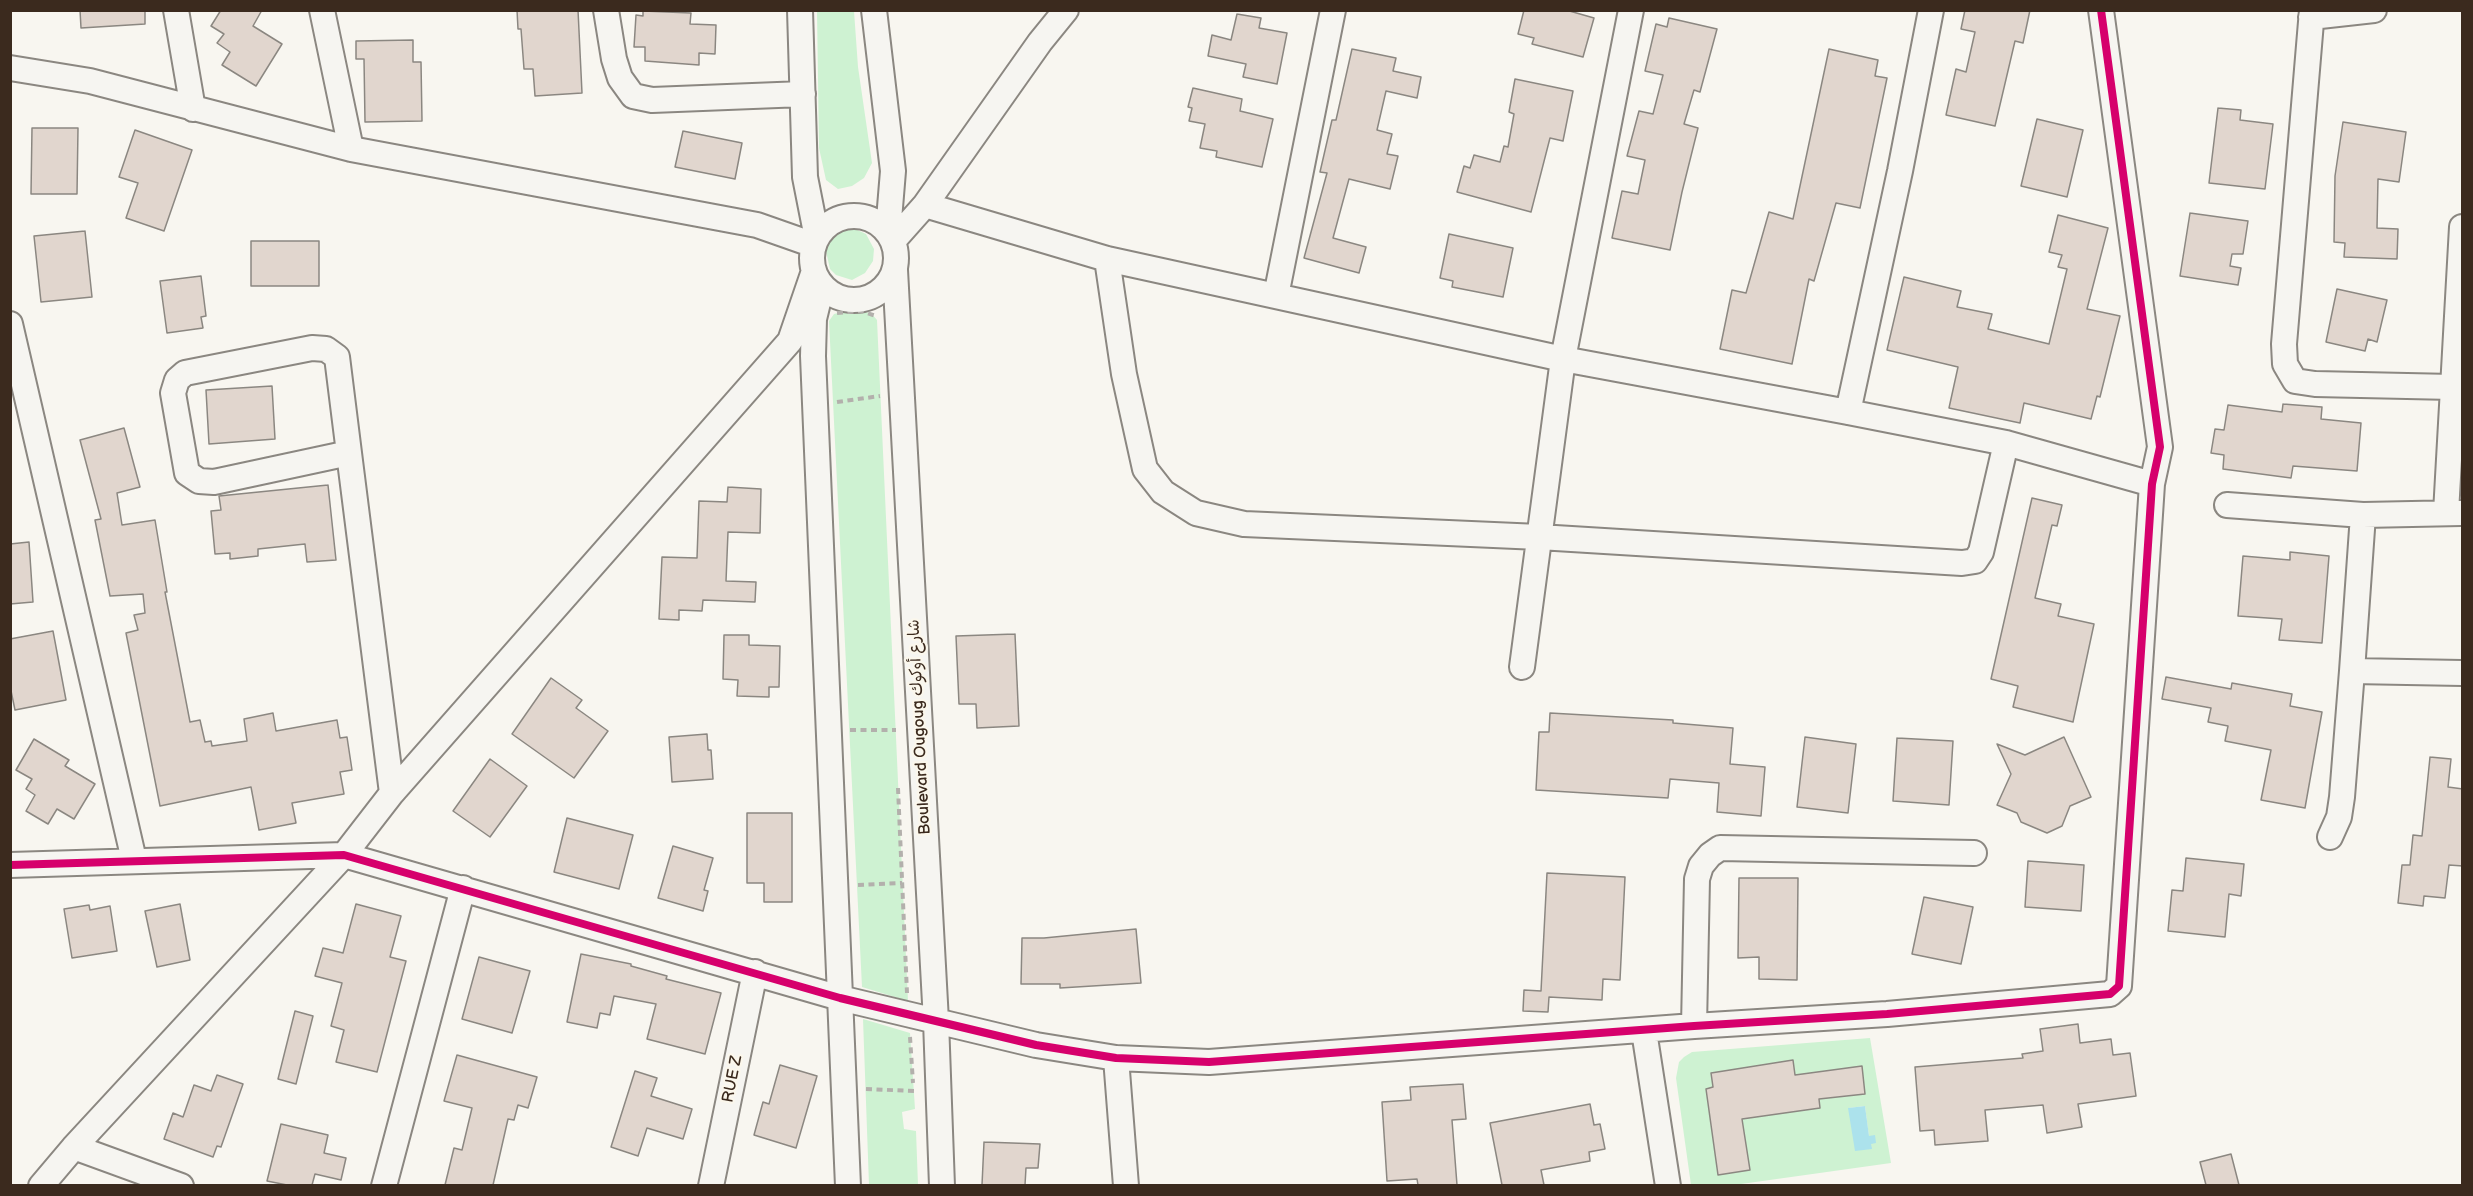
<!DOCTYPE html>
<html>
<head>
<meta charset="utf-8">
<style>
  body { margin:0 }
  #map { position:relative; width:2473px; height:1196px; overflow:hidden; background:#f8f6f0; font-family:"Balsamiq Sans",sans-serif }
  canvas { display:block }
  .frame { position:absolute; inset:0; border:12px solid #3b2a1e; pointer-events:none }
</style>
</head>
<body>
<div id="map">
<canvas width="2473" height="1196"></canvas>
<div class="frame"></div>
</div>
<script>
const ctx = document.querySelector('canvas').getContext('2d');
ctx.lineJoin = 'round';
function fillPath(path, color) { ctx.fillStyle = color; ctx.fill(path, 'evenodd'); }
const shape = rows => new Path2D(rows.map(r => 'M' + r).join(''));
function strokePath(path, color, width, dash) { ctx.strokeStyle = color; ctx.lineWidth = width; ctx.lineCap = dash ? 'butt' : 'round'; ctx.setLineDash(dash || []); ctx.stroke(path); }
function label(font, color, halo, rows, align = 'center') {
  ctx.font = font + ' "Balsamiq Sans","Playpen Sans Arabic",sans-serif'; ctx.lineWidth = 4.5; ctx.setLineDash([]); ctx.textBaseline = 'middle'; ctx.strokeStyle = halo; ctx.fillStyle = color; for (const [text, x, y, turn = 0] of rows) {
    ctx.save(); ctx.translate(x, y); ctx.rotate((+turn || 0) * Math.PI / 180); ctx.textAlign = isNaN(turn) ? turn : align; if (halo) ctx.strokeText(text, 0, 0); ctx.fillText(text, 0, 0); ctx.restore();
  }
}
fillPath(shape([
  [817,11,854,11,858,67,872,163,864,178,852,186,838,189,826,180,819,148],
  [853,228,866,234,874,249,873,261,865,273,852,280,836,275,830,269,825,247,829,238,838,230],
  [850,310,871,313,877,320,908,1001,862,987,829,321,834,314],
  [863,1019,910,1033,915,1109,902,1112,904,1129,916,1131,918,1185,869,1185],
  [1870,1038,1891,1163,1734,1185,1691,1185,1676,1078,1679,1062,1684,1057,1692,1052],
  [1793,1060,1795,1075,1862,1066,1865,1093,1818,1093,1819,1108,1742,1119,1749,1170,1706,1089,1713,1087,1711,1073,1762,1080,1760,1065],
  [1865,1106,1869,1137,1849,1108]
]), '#cef2d2');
fillPath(shape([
  [1865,1106,1869,1136,1875,1135,1876,1143,1871,1144,1872,1149,1855,1151,1848,1108]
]), '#ace2ec');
const building = shape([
  [80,10,145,10,145,24,81,28,80,10],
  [221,10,262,10,253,26,282,44,256,86,222,65,230,52,217,43,224,34,211,26,221,10],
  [517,10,578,10,582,93,535,96,533,69,524,69,521,29,518,29,517,10],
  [1524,10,1566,10,1594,18,1583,57,1532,44,1534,38,1518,34,1524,10],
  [1965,10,2030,10,2023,43,2015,41,1995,126,1946,115,1956,69,1966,72,1975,32,1961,29,1965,10],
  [643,11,691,13,690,24,716,25,715,54,699,53,699,65,645,61,645,47,634,47,636,15,643,16,643,11],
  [1237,14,1261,18,1259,28,1287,33,1277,84,1243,77,1246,64,1208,56,1212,35,1231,40,1237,14],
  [1669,18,1717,29,1700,92,1694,90,1684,124,1698,128,1682,192,1670,250,1612,238,1622,191,1638,194,1645,160,1627,156,1639,111,1653,114,1663,75,1645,71,1656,24,1667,27,1669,18],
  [413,40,413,62,421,62,422,121,365,122,364,59,356,59,356,41,413,40],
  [1352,49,1396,58,1393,71,1421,77,1417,98,1386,91,1377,130,1392,134,1387,154,1398,156,1390,189,1349,179,1333,238,1366,247,1359,273,1304,258,1327,173,1320,172,1332,120,1336,120,1352,49],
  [1829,49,1878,60,1875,76,1887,78,1860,208,1836,203,1814,281,1809,279,1792,364,1720,349,1732,290,1746,293,1769,212,1793,219,1829,49],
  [1515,79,1573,91,1563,141,1550,138,1531,212,1457,192,1464,166,1470,168,1474,155,1500,162,1504,146,1508,147,1514,114,1509,112,1515,79],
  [1193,88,1242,99,1240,111,1273,119,1262,167,1216,157,1217,151,1200,148,1205,124,1189,121,1192,108,1188,107,1193,88],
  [2218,108,2241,110,2240,120,2273,124,2265,189,2209,183,2218,108],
  [2037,119,2083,130,2067,197,2021,186,2037,119],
  [2343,122,2406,132,2399,182,2378,179,2377,228,2398,229,2397,259,2344,257,2345,243,2334,242,2335,176,2343,122],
  [32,128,78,128,77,194,31,194,32,128],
  [135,130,192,150,164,231,126,218,138,183,119,177,135,130],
  [683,131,742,143,735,179,675,167,683,131],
  [2190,213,2248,221,2243,254,2232,254,2230,266,2241,268,2238,285,2180,276,2190,213],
  [2058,215,2108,228,2087,309,2120,316,2100,397,2097,396,2091,419,2024,403,2020,423,1949,408,1958,367,1887,350,1904,277,1961,291,1957,307,1992,314,1988,329,2049,344,2067,269,2058,267,2062,255,2049,252,2058,215],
  [85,231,92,297,41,302,34,236,85,231],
  [1449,234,1513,248,1503,297,1452,287,1453,281,1440,278,1449,234],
  [251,241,319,241,319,286,251,286,251,241],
  [201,276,206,316,201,317,203,328,167,333,160,281,201,276],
  [2337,289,2387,300,2377,342,2368,339,2365,351,2326,342,2337,289],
  [272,386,275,439,209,444,206,390,272,386],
  [2283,404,2322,407,2321,419,2361,423,2357,471,2293,466,2291,478,2223,469,2224,455,2211,453,2215,429,2224,430,2228,405,2282,412,2283,404],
  [124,428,140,487,117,493,122,525,155,520,167,592,165,592,190,722,200,720,205,742,211,741,212,746,247,741,244,719,273,713,276,731,337,720,340,738,347,737,352,770,340,772,344,794,292,803,296,823,259,830,251,787,160,806,126,633,138,630,134,615,145,613,143,594,110,596,95,520,101,519,80,440,124,428],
  [328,485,336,560,307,562,305,544,258,549,258,556,230,559,230,553,215,554,211,511,221,510,219,496,328,485],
  [728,487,761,489,760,533,728,532,726,581,756,582,755,602,703,600,702,611,679,610,679,620,659,619,662,557,697,558,699,501,727,502,728,487],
  [2032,498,2062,505,2057,526,2052,525,2035,598,2061,604,2058,616,2094,624,2073,722,2013,707,2018,686,1991,679,2032,498],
  [29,542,33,602,10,604,10,544,29,542],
  [2290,552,2329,556,2322,643,2279,640,2282,619,2238,616,2243,556,2290,560,2290,552],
  [53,631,66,700,15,710,10,686,10,639,53,631],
  [1015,634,1019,726,977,728,976,704,959,704,956,636,1015,634],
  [724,635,749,635,749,645,780,646,779,687,769,687,769,697,737,696,738,680,723,679,724,635],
  [2166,677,2231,689,2232,683,2292,694,2290,706,2322,712,2305,808,2261,800,2271,750,2225,741,2228,726,2208,722,2211,708,2162,699,2166,677],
  [551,678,582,700,576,708,608,731,574,778,512,734,551,678],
  [1550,713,1673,720,1673,723,1733,728,1730,764,1765,767,1761,816,1717,812,1719,783,1670,779,1668,798,1536,790,1539,732,1549,732,1550,713],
  [707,734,708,750,711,750,713,779,672,782,669,737,707,734],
  [1805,737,1856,744,1848,813,1797,807,1805,737],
  [2064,737,2091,797,2070,806,2062,826,2047,833,2021,822,2017,813,1997,805,2011,774,1997,744,2025,755,2064,737],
  [1897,738,1953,741,1949,805,1893,801,1897,738],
  [34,739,69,760,65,766,95,784,74,819,57,809,48,824,26,811,35,795,26,789,32,779,16,770,34,739],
  [2430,757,2451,759,2448,787,2463,789,2463,866,2449,865,2445,898,2424,896,2423,906,2398,903,2402,865,2410,865,2413,835,2422,836,2430,757],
  [490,759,527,786,490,837,453,811,490,759],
  [747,813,792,813,792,902,764,902,764,883,747,883,747,813],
  [567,818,633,835,619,889,554,872,567,818],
  [673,846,713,858,704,890,708,891,703,911,658,898,673,846],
  [2186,858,2244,864,2241,896,2229,894,2225,937,2168,931,2172,890,2183,891,2186,858],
  [2028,861,2084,865,2081,911,2025,907,2028,861],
  [1547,873,1625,877,1620,980,1603,979,1602,1000,1549,997,1548,1012,1523,1011,1524,990,1541,991,1547,873],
  [1739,878,1798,878,1797,980,1759,979,1759,957,1738,958,1739,878],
  [1924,897,1973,907,1961,964,1912,954,1924,897],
  [180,904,190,960,157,967,145,911,180,904],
  [356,904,401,916,390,957,406,961,377,1072,336,1062,344,1030,331,1026,342,983,315,976,323,948,343,953,356,904],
  [89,905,90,910,110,906,117,951,72,958,64,909,89,905],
  [1136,929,1141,983,1060,988,1060,984,1021,984,1022,938,1044,938,1136,929],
  [581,954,631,964,631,966,667,976,666,979,721,993,705,1054,647,1039,656,1004,614,996,610,1015,600,1013,597,1028,567,1022,581,954],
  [479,957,530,971,512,1033,462,1019,479,957],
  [295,1011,313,1016,296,1084,278,1079,295,1011],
  [2078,1024,2080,1043,2111,1039,2113,1055,2130,1053,2136,1096,2078,1104,2082,1127,2047,1133,2043,1105,1985,1110,1988,1141,1935,1145,1934,1130,1920,1131,1915,1067,2023,1058,2022,1054,2043,1051,2040,1029,2078,1024],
  [457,1055,537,1077,528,1108,518,1105,514,1120,508,1119,493,1185,445,1185,454,1148,462,1150,472,1108,444,1101,457,1055],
  [1793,1060,1795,1075,1862,1066,1865,1094,1819,1099,1820,1108,1742,1119,1750,1170,1718,1175,1706,1089,1713,1087,1711,1073,1793,1060],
  [780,1065,817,1076,796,1148,754,1135,763,1102,769,1104,780,1065],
  [635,1071,657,1078,651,1096,692,1109,683,1139,647,1128,638,1156,611,1147,635,1071],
  [217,1075,243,1084,221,1147,217,1146,213,1157,164,1139,173,1113,183,1117,194,1085,211,1091,217,1075],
  [1463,1084,1466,1119,1452,1120,1457,1185,1418,1185,1417,1179,1387,1181,1382,1102,1411,1100,1410,1087,1463,1084],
  [1590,1104,1594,1125,1600,1124,1605,1149,1589,1152,1590,1161,1541,1170,1544,1185,1502,1185,1490,1123,1590,1104],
  [281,1124,328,1135,324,1153,346,1158,341,1180,315,1174,312,1185,287,1185,267,1181,281,1124],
  [984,1142,1040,1144,1038,1168,1026,1168,1025,1185,982,1185,984,1142],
  [2231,1154,2239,1185,2206,1185,2200,1162,2231,1154]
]);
fillPath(building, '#e1d6ce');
strokePath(building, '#8b8781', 1.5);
const minor = shape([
  [176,10,193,109],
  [322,10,351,149],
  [606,10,614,59,620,78,633,96,652,100,803,94],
  [800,10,805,177,817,238],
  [874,10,893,171,888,232],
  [2312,10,2284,344,2285,364,2295,381,2315,384,2453,387],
  [2311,17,2374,10],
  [10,68,90,81,351,149,757,225,814,245],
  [925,205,1107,259,1563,359,1848,412,2006,443,2152,484],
  '812 258a42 42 0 1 1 84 0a42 42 0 1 1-84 0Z',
  [893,241,925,205,1040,42,1066,10],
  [1107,259,1124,374,1145,469,1163,492,1196,513,1244,524,1539,537,1962,563,1975,561,1981,552,2006,443],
  [895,270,936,1021,942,1186],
  [821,290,814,319,813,356,848,1186],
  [1276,296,1333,10],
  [10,324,134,860],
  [1848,412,1900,171,1931,10],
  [349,453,214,482,199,481,187,473,173,393,177,380,185,373,312,348,326,349,337,357,349,453,392,793],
  [2227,505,2363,515,2461,513],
  [2446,513,2462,227],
  [1522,667,1563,359,1631,10],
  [2352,671,2363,515],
  [2330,837,2339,817,2342,797,2352,671,2462,673],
  [10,865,344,855,840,998,1036,1045,1116,1058,1209,1062,1694,1026,1887,1014,2110,994,2119,986,2152,484,2160,447,2101,10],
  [1694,1026,1697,879,1701,866,1710,855,1720,848,1974,853],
  [1644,1031,1668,1186],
  [1116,1058,1126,1186],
  [74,1147,181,1186],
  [41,1186,74,1147,344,855,392,793,790,341,814,271],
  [384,1186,463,888],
  [711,1186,755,972]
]);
strokePath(minor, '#8b8781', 28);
strokePath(shape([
  [837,313,861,311,876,316],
  [837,402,880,396],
  [850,730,896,730],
  [898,788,907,993],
  [858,885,902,883],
  [910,1037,913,1083],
  [866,1089,914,1091]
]), '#b3b0ac', 4, [6, 4.5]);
strokePath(minor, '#f6f5f1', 24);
strokePath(shape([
  [10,865,344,855,840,998,1036,1045,1116,1058,1209,1062,1694,1026,1887,1014,2110,994,2119,986,2152,484,2160,447,2101,10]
]), '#d6006c', 8);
label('16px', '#3b2a1e', '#fbf7ec', [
  ["Boulevard Ougoug شارع أوكوك",920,727,-93],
  ["RUE Z",733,1079,-79]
]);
</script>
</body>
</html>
